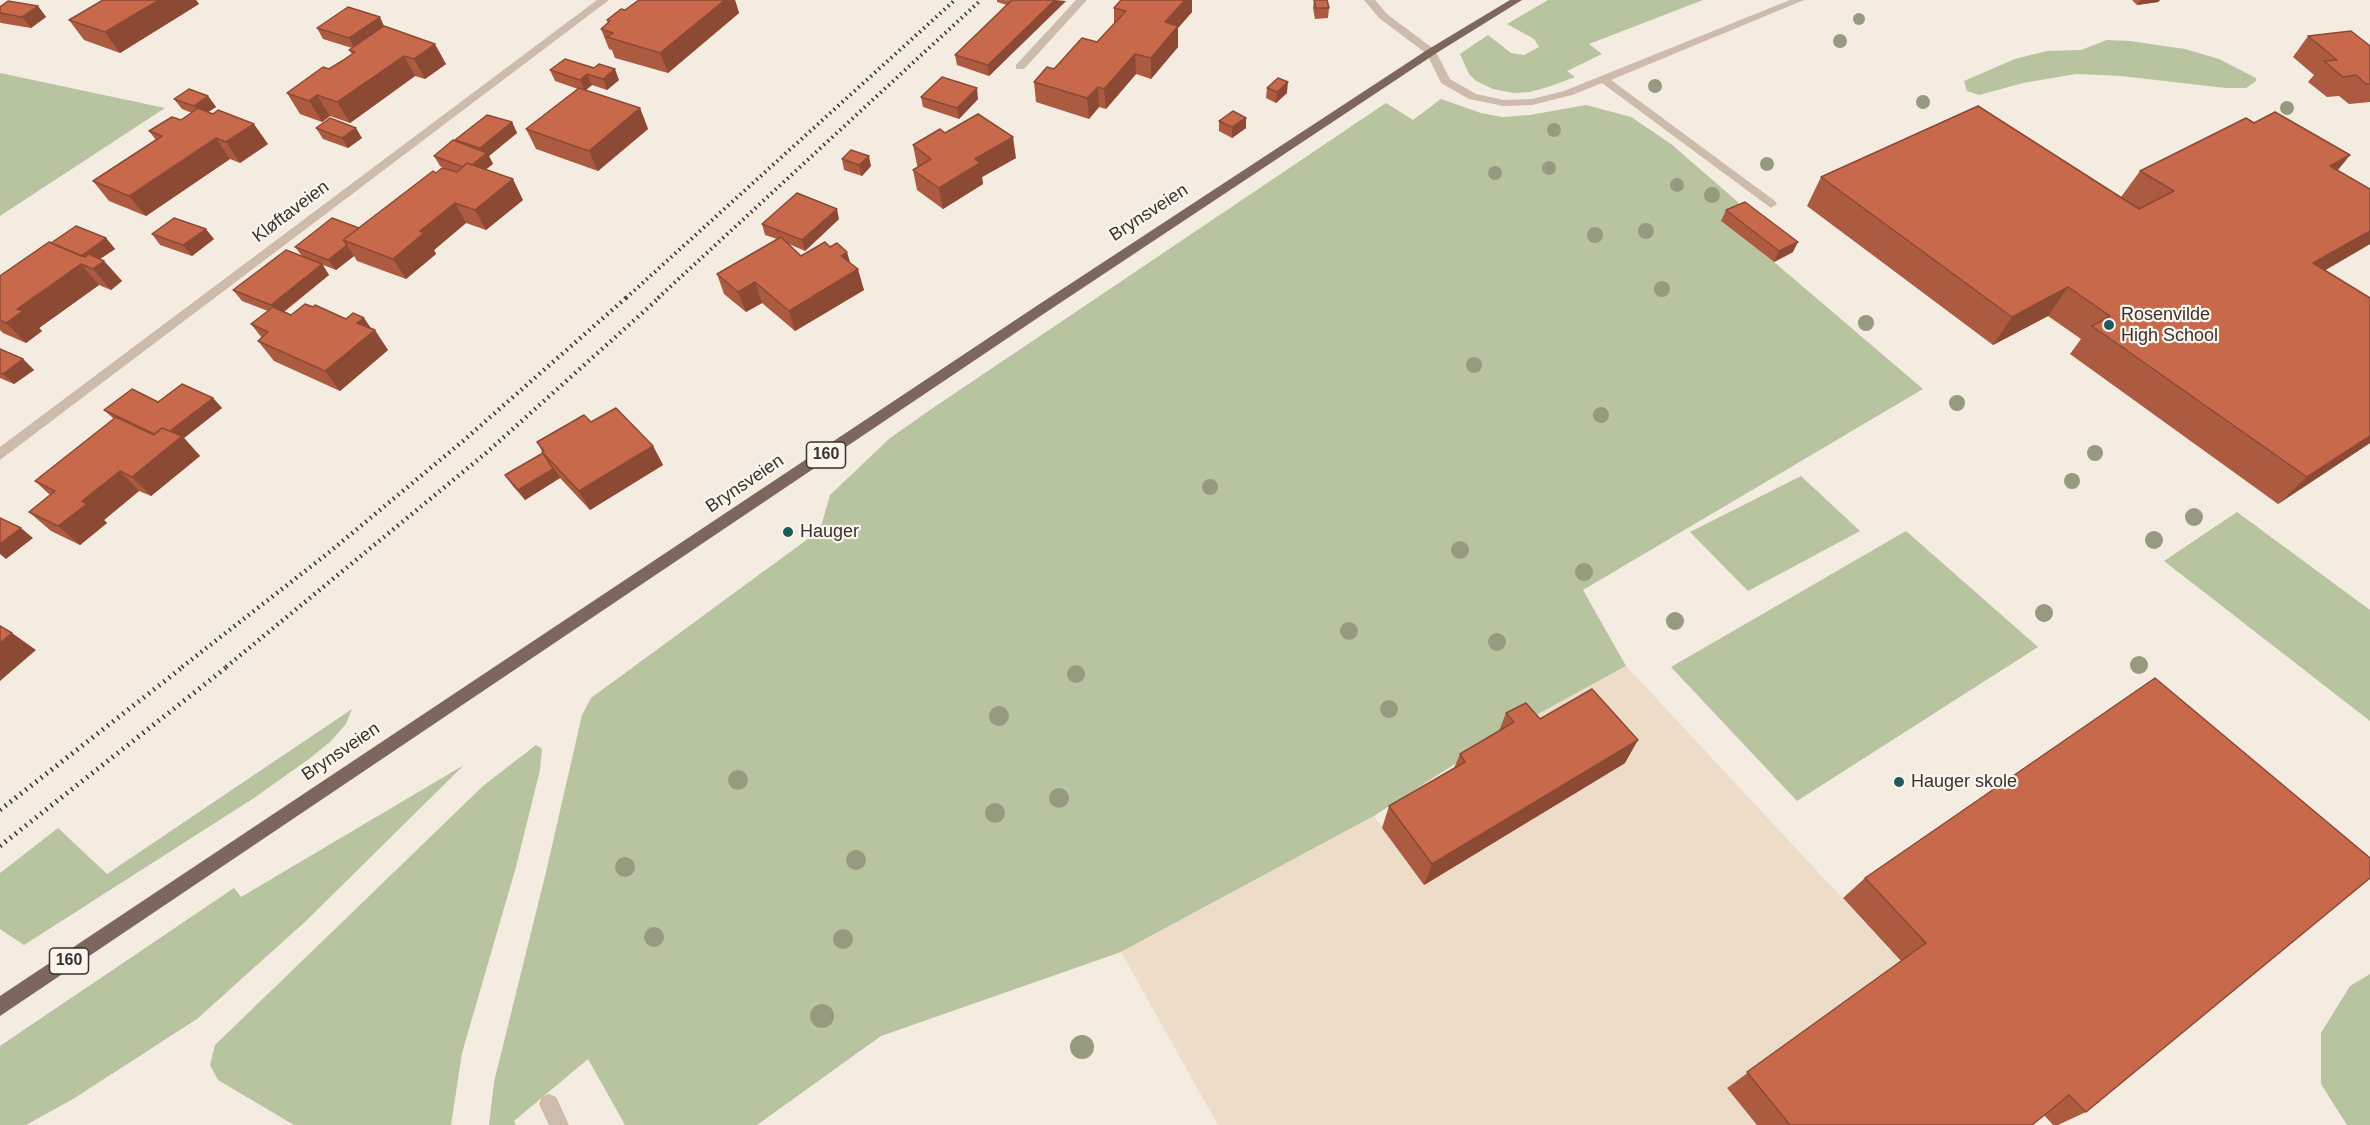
<!DOCTYPE html>
<html>
<head>
<meta charset="utf-8">
<style>
  body { margin:0 }
  canvas { display:block; background:#f4ebe1 }
</style>
</head>
<body>
<canvas width="2370" height="1125"></canvas>
<script>
const ctx = document.querySelector('canvas').getContext('2d');
ctx.lineJoin = 'round';
function fillPath(path, color) { ctx.fillStyle = color; ctx.fill(path, 'evenodd'); }
const shape = rows => new Path2D(rows.map(r => 'M' + r).join(''));
function strokePath(path, color, width, dash) { ctx.strokeStyle = color; ctx.lineWidth = width; ctx.lineCap = dash ? 'butt' : 'round'; ctx.setLineDash(dash || []); ctx.stroke(path); }
function label(font, color, halo, rows, align = 'center') {
  ctx.font = font + ' Arial,sans-serif'; ctx.lineWidth = 4.5; ctx.setLineDash([]); ctx.textBaseline = 'middle'; ctx.strokeStyle = halo; ctx.fillStyle = color; for (const [text, x, y, turn = 0] of rows) {
    ctx.save(); ctx.translate(x, y); ctx.rotate((+turn || 0) * Math.PI / 180); ctx.textAlign = isNaN(turn) ? turn : align; if (halo) ctx.strokeText(text, 0, 0); ctx.fillText(text, 0, 0); ctx.restore();
  }
}
fillPath(shape([
  [1548,0,1703,0,1589,44,1602,54,1567,71,1575,77,1551,86,1530,92,1514,93,1493,89,1476,81,1469,74,1460,54,1488,35,1511,53,1524,55,1539,47,1534,39,1507,24],
  [2107,40,2130,41,2185,49,2219,59,2256,78,2256,81,2246,88,2226,88,2121,76,2076,74,2023,83,1979,95,1967,91,1964,81,2015,59,2047,51,2081,50],
  [0,73,165,108,0,216],
  [1441,99,1481,113,1502,117,1530,115,1586,105,1631,117,1671,144,1738,202,1740,213,1722,222,1774,262,1923,389,1583,590,1626,666,1497,737,1374,816,1121,952,881,1036,757,1125,625,1125,588,1059,514,1121,516,1125,489,1125,494,1082,546,872,582,715,591,698,820,530,830,495,890,438,930,410,1386,103,1413,120],
  [1801,476,1860,531,1748,591,1690,532],
  [2237,512,2370,610,2370,721,2164,561],
  [1906,531,2038,647,1797,801,1671,667],
  [352,709,346,724,330,742,309,759,254,798,24,945,0,929,0,873,58,828,107,874],
  [536,745,542,749,540,770,516,867,462,1053,451,1125,294,1125,218,1080,210,1065,215,1045,483,786],
  [464,765,307,920,197,1019,73,1099,26,1125,0,1125,0,1046,234,888,241,897],
  [2370,974,2370,1125,2347,1125,2321,1084,2321,1033,2350,986]
]), '#b8c4a0');
fillPath(shape([
  [1626,666,1901,961,1757,1125,1218,1125,1121,952,1374,816,1425,885,1516,726]
]), '#ecdcc8');
fillPath(shape([
  [1790,0,1804,0,1611,80,1775,201,1777,204,1771,208,1602,83,1572,95,1532,105,1504,106,1469,99,1441,83,1426,52,1431,49,1435,50,1450,79,1476,94,1504,100,1532,99,1564,91,1790,0]
]), '#cdbbac');
fillPath(shape([
  [597,0,609,0,0,460,0,447,597,0],
  [1076,0,1087,0,1024,69,1016,69,1016,65,1076,0],
  [1364,0,1375,0,1387,14,1435,50,1435,54,1427,54,1379,18,1364,0],
  [549,1094,556,1097,569,1125,549,1125,539,1104,542,1097,549,1094]
]), '#cdbbac');
fillPath(shape([
  [1510,0,1522,0,1435,54,1048,311,0,1016,0,996,1038,305,1427,50,1510,0]
]), '#7d675c');
strokePath(shape([
  [626,298,955,0],
  [658,298,981,0]
]), '#3b302b', 4, [1.5, 4]);
strokePath(shape([
  [182,667,327,554,463,441,627,297],
  [226,667,486,453,660,297]
]), '#3b302b', 4.5, [1.5, 4.5]);
strokePath(shape([
  [0,810,184,666],
  [0,846,228,666]
]), '#3b302b', 5, [1.5, 5]);
ctx.fillStyle = '#969b7f';
for (const [x, y, r] of [
  [1859,19,6],
  [1840,41,7],
  [1655,86,7],
  [1923,102,7],
  [2287,108,7],
  [1554,130,7],
  [1767,164,7],
  [1549,168,7],
  [1495,173,7],
  [1677,185,7],
  [1712,195,8],
  [1646,231,8],
  [1595,235,8],
  [1662,289,8],
  [1866,323,8],
  [1474,365,8],
  [1957,403,8],
  [1601,415,8],
  [2095,453,8],
  [2072,481,8],
  [1210,487,8],
  [2194,517,9],
  [2154,540,9],
  [1460,550,9],
  [1584,572,9],
  [2044,613,9],
  [1675,621,9],
  [1349,631,9],
  [1497,642,9],
  [2139,665,9],
  [1076,674,9],
  [1389,709,9],
  [999,716,10],
  [738,780,10],
  [1059,798,10],
  [995,813,10],
  [856,860,10],
  [625,867,10],
  [654,937,10],
  [843,939,10],
  [822,1016,12],
  [1082,1047,12]
]) { ctx.beginPath(); ctx.arc(x, y, r, 0, 2 * Math.PI); ctx.fill(); }
fillPath(shape([
  [103,0,196,0,199,4,120,53,84,40,69,20],
  [639,0,735,0,739,13,668,73,615,58,612,50,609,49,601,29,608,23,607,20,625,10],
  [997,0,1066,1,989,76,957,65,955,55,1007,5,997,2],
  [1121,0,1192,0,1192,12,1178,28,1178,47,1151,79,1136,74,1106,109,1099,107,1089,119,1036,102,1034,82,1097,42,1114,24,1114,8],
  [1314,0,1327,0,1329,8,1328,18,1315,19,1313,8],
  [2132,0,2160,0,2158,2,2137,5],
  [38,6,46,17,31,28,1,23,0,22,0,7],
  [385,27,446,64,425,79,415,76,350,123,330,116,322,122,300,114,287,93,329,69,352,54,349,50,352,48,323,39,317,28],
  [2308,36,2370,46,2370,102,2349,104,2339,96,2327,97,2308,82,2314,75,2293,57],
  [565,59,619,80,607,90,592,85,585,90,640,108,648,129,598,171,536,149,526,129,578,89,555,81,550,70],
  [1267,88,1287,93,1276,103,1266,98],
  [208,96,216,107,208,112,268,144,240,163,230,159,146,216,109,201,93,181,156,140,149,131,181,120,192,113,182,109,174,99],
  [921,97,978,99,959,119,923,107],
  [1219,121,1246,128,1232,138,1219,131],
  [512,122,517,133,489,156,493,164,485,170,523,200,486,230,466,223,434,250,436,254,406,279,357,261,354,256,336,270,323,265,329,275,284,312,291,315,372,329,388,350,340,391,274,361,258,341,262,338,251,324,268,311,242,301,233,290,302,256,295,247,359,228,436,173,446,169,440,166,434,156,456,142,455,140],
  [2254,123,2350,155,2338,170,2370,244,2325,270,2370,443,2278,504,2070,354,2081,339,2048,316,1993,345,1807,206,1821,177,2121,197,2140,171],
  [316,128,362,138,348,148,323,139],
  [945,133,1016,158,982,177,983,184,943,209,917,190,913,170,918,167,917,165,913,145],
  [842,159,871,166,862,176,844,170],
  [1726,210,1793,252,1774,262,1721,221],
  [839,219,805,251,789,244,801,256,850,263,864,290,795,331,762,303,746,312,724,294,717,274,777,239,765,235,762,224],
  [152,234,214,239,192,256,160,245],
  [106,238,115,249,100,259,104,261,122,281,111,290,99,285,39,328,42,331,26,343,3,333,0,330,0,276,51,243],
  [0,349,23,359,34,370,14,384,0,378],
  [213,398,222,408,184,438,200,456,151,496,139,491,104,520,107,523,80,545,51,531,29,512,50,495,35,481,114,419,104,410],
  [591,422,653,446,663,465,590,510,560,478,525,500,512,485,505,475,543,453,537,442],
  [1506,713,1540,719,1625,763,1424,885,1382,828,1389,806,1454,768,1460,754,1499,731],
  [1865,878,2086,1112,2058,1125,2053,1125,2044,1115,2032,1125,1757,1125,1727,1088,1901,961,1843,898]
]), '#ac5a40');
fillPath(shape([
  [159,0,196,0,199,4,120,53,105,32],
  [725,0,735,0,739,13,668,73,660,53],
  [1055,0,1066,1,989,76,988,65],
  [1180,0,1192,0,1192,12,1178,28,1178,47,1151,79,1151,58,1165,22],
  [2141,0,2160,0,2158,2,2137,5],
  [38,6,46,17,31,28,22,17],
  [380,17,385,28,355,49,349,38],
  [435,44,446,64,425,79,414,59],
  [1135,54,1136,74,1106,109,1104,89],
  [404,56,415,76,350,123,337,102],
  [615,69,619,80,607,90,603,79],
  [587,74,592,85,585,91,580,80],
  [1288,82,1287,93,1276,103,1277,92],
  [1098,87,1099,107,1089,119,1087,98],
  [977,88,978,99,959,119,957,108],
  [317,95,330,116,322,122,309,101],
  [208,96,216,107,202,116,194,106],
  [640,108,648,129,598,171,589,151],
  [1246,118,1246,128,1232,138,1232,127],
  [512,122,517,133,489,156,493,164,473,179,467,168,484,155,480,148],
  [254,124,268,144,240,163,226,142],
  [356,128,362,138,348,148,342,138],
  [1013,137,1016,158,982,177,983,184,943,209,939,188,975,159],
  [216,138,230,159,146,216,129,196],
  [2350,155,2326,184,2330,166],
  [869,156,871,166,862,176,859,165],
  [513,179,523,200,486,230,475,210],
  [455,203,466,223,434,250,436,254,406,279,393,259,420,231],
  [837,209,839,219,805,251,802,240],
  [206,229,214,239,192,256,183,245],
  [2370,231,2370,244,2288,292,2313,263],
  [106,238,115,249,88,267,81,264,99,285,39,328,42,331,26,343,6,323,17,309,75,259],
  [1798,242,1793,252,1774,262,1779,251],
  [347,245,354,256,336,270,328,260],
  [847,252,853,272,858,269,864,290,795,331,789,311,841,256],
  [104,261,122,281,111,290,93,269],
  [322,264,329,275,279,315,271,305],
  [755,282,762,303,746,312,738,292],
  [2068,287,2048,316,1993,345,2012,317],
  [364,318,373,331,375,330,388,350,340,391,325,371,357,323],
  [23,359,34,370,14,384,3,374],
  [213,398,222,408,184,438,200,456,151,496,132,477,162,438],
  [2370,436,2370,443,2278,504,2307,477],
  [653,446,663,465,590,510,579,491],
  [554,468,560,478,525,500,518,490],
  [120,471,139,491,104,520,107,523,80,545,58,526,82,501],
  [21,528,33,538,6,559,0,554,0,544],
  [12,633,36,650,0,681,0,643],
  [1638,740,1625,763,1424,885,1432,864]
]), '#8c4a34');
const building = shape([
  [103,0,159,0,105,32,69,20,103,0],
  [639,0,725,0,660,53,607,37,613,33,601,29,610,21,607,20,621,9,625,10,639,0],
  [1012,0,1055,0,988,65,955,55,1012,0],
  [1121,0,1185,0,1165,22,1178,26,1151,58,1135,54,1104,89,1098,87,1087,98,1034,82,1047,67,1054,69,1082,38,1097,42,1126,11,1114,8,1121,0],
  [1314,0,1327,0,1329,8,1316,8,1314,0],
  [8,1,38,6,22,17,0,13,0,7,8,1],
  [348,7,380,17,349,38,317,28,348,7],
  [384,26,435,44,414,59,404,56,337,102,317,95,309,101,287,93,323,67,329,69,342,61,355,52,349,50,384,26],
  [2351,31,2370,46,2370,84,2366,84,2356,75,2343,77,2324,61,2337,60,2308,36,2351,31],
  [565,59,594,68,599,64,615,69,603,79,587,74,580,80,550,70,565,59],
  [942,77,977,88,957,108,921,97,942,77],
  [1278,78,1288,82,1277,92,1267,88,1278,78],
  [579,88,640,108,589,151,526,129,579,88],
  [189,89,208,96,194,106,174,99,189,89],
  [1978,106,2139,209,2174,191,2140,171,2246,118,2254,123,2275,112,2350,155,2330,166,2370,189,2370,231,2313,263,2370,298,2370,436,2307,477,2092,326,2110,316,2068,287,2012,317,1821,177,1978,106],
  [198,108,213,114,218,110,254,124,226,142,216,138,129,196,93,181,162,136,149,131,172,117,181,120,198,108],
  [1233,111,1246,118,1232,127,1219,121,1233,111],
  [978,114,1013,137,975,159,980,163,939,188,913,170,931,159,913,145,940,129,945,133,978,114],
  [487,115,512,122,480,148,455,140,487,115],
  [330,118,356,128,342,138,316,128,330,118],
  [453,140,487,153,472,165,467,163,463,167,434,156,453,140],
  [851,150,869,156,859,165,842,159,851,150],
  [467,163,513,179,475,210,455,203,420,231,424,233,393,259,343,240,433,171,436,173,442,168,457,172,467,163],
  [797,193,837,209,802,240,762,224,797,193],
  [1745,202,1798,242,1779,251,1726,210,1745,202],
  [174,218,206,229,183,245,152,234,174,218],
  [332,218,359,228,343,240,347,245,328,260,295,247,332,218],
  [76,226,106,238,81,256,51,243,76,226],
  [781,237,801,256,825,242,830,247,837,243,847,252,841,256,858,269,789,311,755,282,738,292,717,274,781,237],
  [49,242,85,257,89,254,104,261,93,269,81,264,17,309,23,311,6,323,0,320,0,276,49,242],
  [286,250,322,264,271,305,233,290,286,250],
  [305,304,313,307,315,305,346,319,353,313,364,318,357,323,375,330,325,371,258,341,268,332,251,324,273,307,291,315,305,304],
  [0,349,23,359,3,374,0,373,0,349],
  [182,384,213,398,170,431,162,428,154,434,104,410,132,389,158,402,182,384],
  [616,408,653,446,579,491,542,452,544,451,537,442,584,415,591,422,616,408],
  [116,417,154,435,162,428,182,436,132,477,120,471,82,501,87,504,58,526,29,512,55,491,35,481,116,417],
  [543,453,553,469,518,490,505,475,543,453],
  [0,518,21,528,0,544,0,518],
  [0,626,12,633,0,643,0,626],
  [2155,678,2370,858,2370,878,2086,1112,2069,1095,2032,1125,1790,1125,1747,1072,1926,943,1865,878,2155,678],
  [1592,689,1638,740,1432,864,1389,806,1465,762,1460,754,1514,722,1506,713,1526,703,1540,719,1592,689]
]);
fillPath(building, '#c8694b');
strokePath(building, '#8c4a34', 1.5);
for (const [x, y, r, color] of [
  [2109,325,6,"#1f5a5e"],
  [788,532,6,"#1f5a5e"],
  [1899,782,6,"#1f5a5e"]
]) { const dot = new Path2D(); dot.arc(x, y, r, 0, 2 * Math.PI); ctx.fillStyle = color; ctx.fill(dot); strokePath(dot, '#fbf5ee', 2); }
for (const [x, y, w] of [
  [826,455,39],
  [69,961,39]
]) { const box = new Path2D(); box.roundRect(x - w / 2, y - 13, w, 26, 4.5); ctx.fillStyle = '#fbf5ee'; ctx.fill(box); strokePath(box, '#3b302b', 1.5); }
label('bold 16px', '#3b302b', null, [
  ["160",826,455],
  ["160",69,961]
]);
label('18px', '#3b302b', '#fbf5ee', [
  ["Kløftaveien",291,212,-37],
  ["Brynsveien",1149,213,-33],
  ["Brynsveien",745,484,-34],
  ["Brynsveien",341,752,-34]
]);
label('18px', '#3b302b', '#fbf5ee', [
  ["Rosenvilde",2121,315],
  ["High School",2121,336],
  ["Hauger",800,532],
  ["Hauger skole",1911,782]
], 'left');
</script>
</body>
</html>
